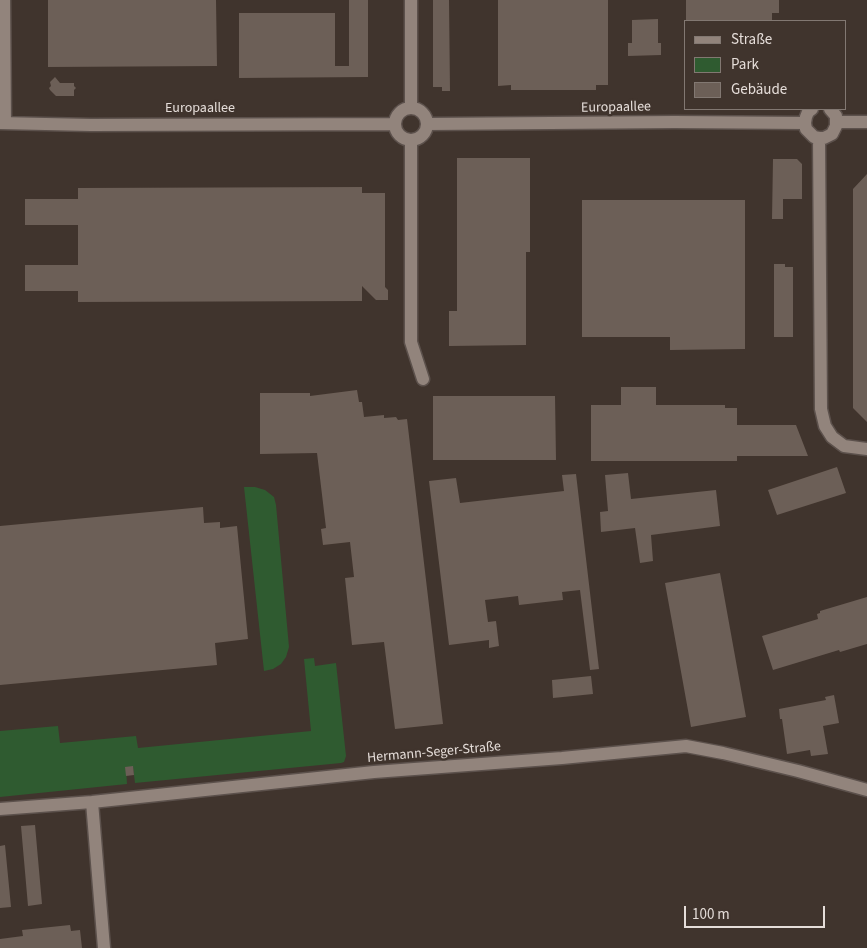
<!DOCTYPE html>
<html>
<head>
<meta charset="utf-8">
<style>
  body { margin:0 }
  #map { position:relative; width:867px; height:948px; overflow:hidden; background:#40342d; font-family:"Source Sans 3",sans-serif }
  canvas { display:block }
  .legend { position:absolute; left:684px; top:20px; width:162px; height:90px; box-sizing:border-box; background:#40342d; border:1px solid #827872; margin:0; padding:6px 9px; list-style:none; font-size:15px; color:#e5ddd9 }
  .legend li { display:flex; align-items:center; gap:10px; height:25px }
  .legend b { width:25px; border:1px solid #827872 }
  .scale { position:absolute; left:684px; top:906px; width:141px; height:22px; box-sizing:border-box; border:2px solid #e5ddd9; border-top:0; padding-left:6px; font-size:15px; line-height:18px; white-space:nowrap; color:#e5ddd9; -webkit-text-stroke:4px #40342d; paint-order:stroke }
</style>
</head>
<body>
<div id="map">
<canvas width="867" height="948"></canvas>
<ul class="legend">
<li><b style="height:6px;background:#92847c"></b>Straße</li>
<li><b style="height:14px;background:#2f5b30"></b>Park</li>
<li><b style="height:14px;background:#6c5f57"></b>Gebäude</li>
</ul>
<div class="scale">100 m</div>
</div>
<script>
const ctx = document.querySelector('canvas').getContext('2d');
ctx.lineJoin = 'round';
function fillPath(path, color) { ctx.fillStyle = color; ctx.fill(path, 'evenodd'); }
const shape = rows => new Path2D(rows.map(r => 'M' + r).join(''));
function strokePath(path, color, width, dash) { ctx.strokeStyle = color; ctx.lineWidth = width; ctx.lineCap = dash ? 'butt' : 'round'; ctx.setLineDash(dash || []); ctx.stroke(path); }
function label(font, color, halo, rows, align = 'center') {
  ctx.font = font + ' "Source Sans 3",sans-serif'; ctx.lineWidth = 4.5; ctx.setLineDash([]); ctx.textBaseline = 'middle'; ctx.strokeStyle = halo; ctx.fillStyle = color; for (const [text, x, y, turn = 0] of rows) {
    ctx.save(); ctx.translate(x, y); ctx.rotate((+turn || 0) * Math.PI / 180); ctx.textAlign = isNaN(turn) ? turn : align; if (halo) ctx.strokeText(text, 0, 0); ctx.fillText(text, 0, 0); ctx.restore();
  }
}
fillPath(shape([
  [244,487,255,487,265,490,274,497,276,505,289,647,286,657,281,664,273,669,264,671],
  [314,658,315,666,336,663,346,756,344,762,341,763,135,783,133,767,126,767,127,784,0,797,0,731,58,726,60,743,136,736,138,748,311,731,304,659]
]), '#2f5b30');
fillPath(shape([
  [48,0,216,0,217,66,48,67],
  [349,0,368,0,368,77,239,78,239,13,335,13,335,66,349,66],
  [433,0,449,0,450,91,442,91,442,87,433,87],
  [498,0,608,0,608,85,596,85,596,90,511,90,511,85,498,86],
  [686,0,779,0,779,13,772,13,772,21,686,21],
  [658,19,658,43,661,43,661,55,628,56,628,43,632,43,632,20],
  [55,77,60,83,74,83,74,86,76,88,74,90,74,96,56,96,50,90,49,88,51,86,50,82],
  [457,158,530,158,530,252,526,252,526,345,449,346,449,311,457,311],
  [773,159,797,159,802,164,802,199,783,199,783,219,772,219],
  [867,174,867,422,853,408,853,189],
  [362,187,362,193,385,193,385,287,388,290,388,300,376,300,362,286,362,301,78,302,78,291,25,291,25,265,78,265,78,225,25,225,25,199,78,199,78,188],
  [582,200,745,200,745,349,670,350,670,337,582,337],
  [774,264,785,264,785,267,793,267,793,337,774,337],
  [621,387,656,387,656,405,725,405,725,408,737,408,737,425,796,425,808,456,737,456,737,461,591,461,591,405,621,405],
  [357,390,359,402,362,402,364,417,384,415,384,418,396,417,398,420,407,419,443,724,395,729,384,642,352,645,345,578,354,577,350,542,323,545,321,529,326,528,317,453,260,454,260,393,310,393,310,396],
  [433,396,555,396,556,460,433,460],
  [837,467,846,493,777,515,768,490],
  [628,473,631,499,716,490,720,526,651,535,653,561,640,563,635,528,601,532,600,512,608,511,605,475],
  [576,474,599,669,590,670,580,590,562,592,563,600,519,605,518,596,485,600,488,622,496,621,499,646,489,648,489,640,449,645,429,481,456,478,460,503,564,491,562,475],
  [203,507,204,523,220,522,220,528,237,526,248,639,215,643,217,665,0,685,0,526],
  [720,573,746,717,691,727,665,583],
  [867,597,867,644,840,652,839,650,773,670,762,636,818,619,817,614,820,613,820,611],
  [591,676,593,694,553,698,552,680],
  [834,695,839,723,823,726,828,754,811,756,810,750,787,754,782,719,780,719,779,709,826,700,825,697],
  [133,766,134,775,126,776,125,767],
  [35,825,42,904,28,906,21,826],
  [5,845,11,907,0,908,0,846],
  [70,925,71,931,80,930,82,948,0,948,0,939,23,936,22,930]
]), '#6c5f57');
const minor = shape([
  [4,0,5,123],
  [411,0,411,108],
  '395 124a16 16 0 1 1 32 0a16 16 0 1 1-32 0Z',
  [812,109,808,112,806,117,805,123,806,129,814,137,819,138,824,138,832,134,836,126,836,116,830,109],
  [837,122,867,122],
  [0,123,91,125,395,124],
  [428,124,674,122,805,123],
  [819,138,821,409,825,426,832,437,844,446,867,449],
  [411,140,411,342,423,379],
  [92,802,104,948],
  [0,809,92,802,374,772,562,758,686,746,723,753,798,771,867,790]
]);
strokePath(minor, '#5c514c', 15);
strokePath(minor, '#92847c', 12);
label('14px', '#e5ddd9', '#40342d', [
  ["Europaallee",616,108,-1],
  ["Europaallee",200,109],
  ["Hermann-Seger-Straße",434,753,-5]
]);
</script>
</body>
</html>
